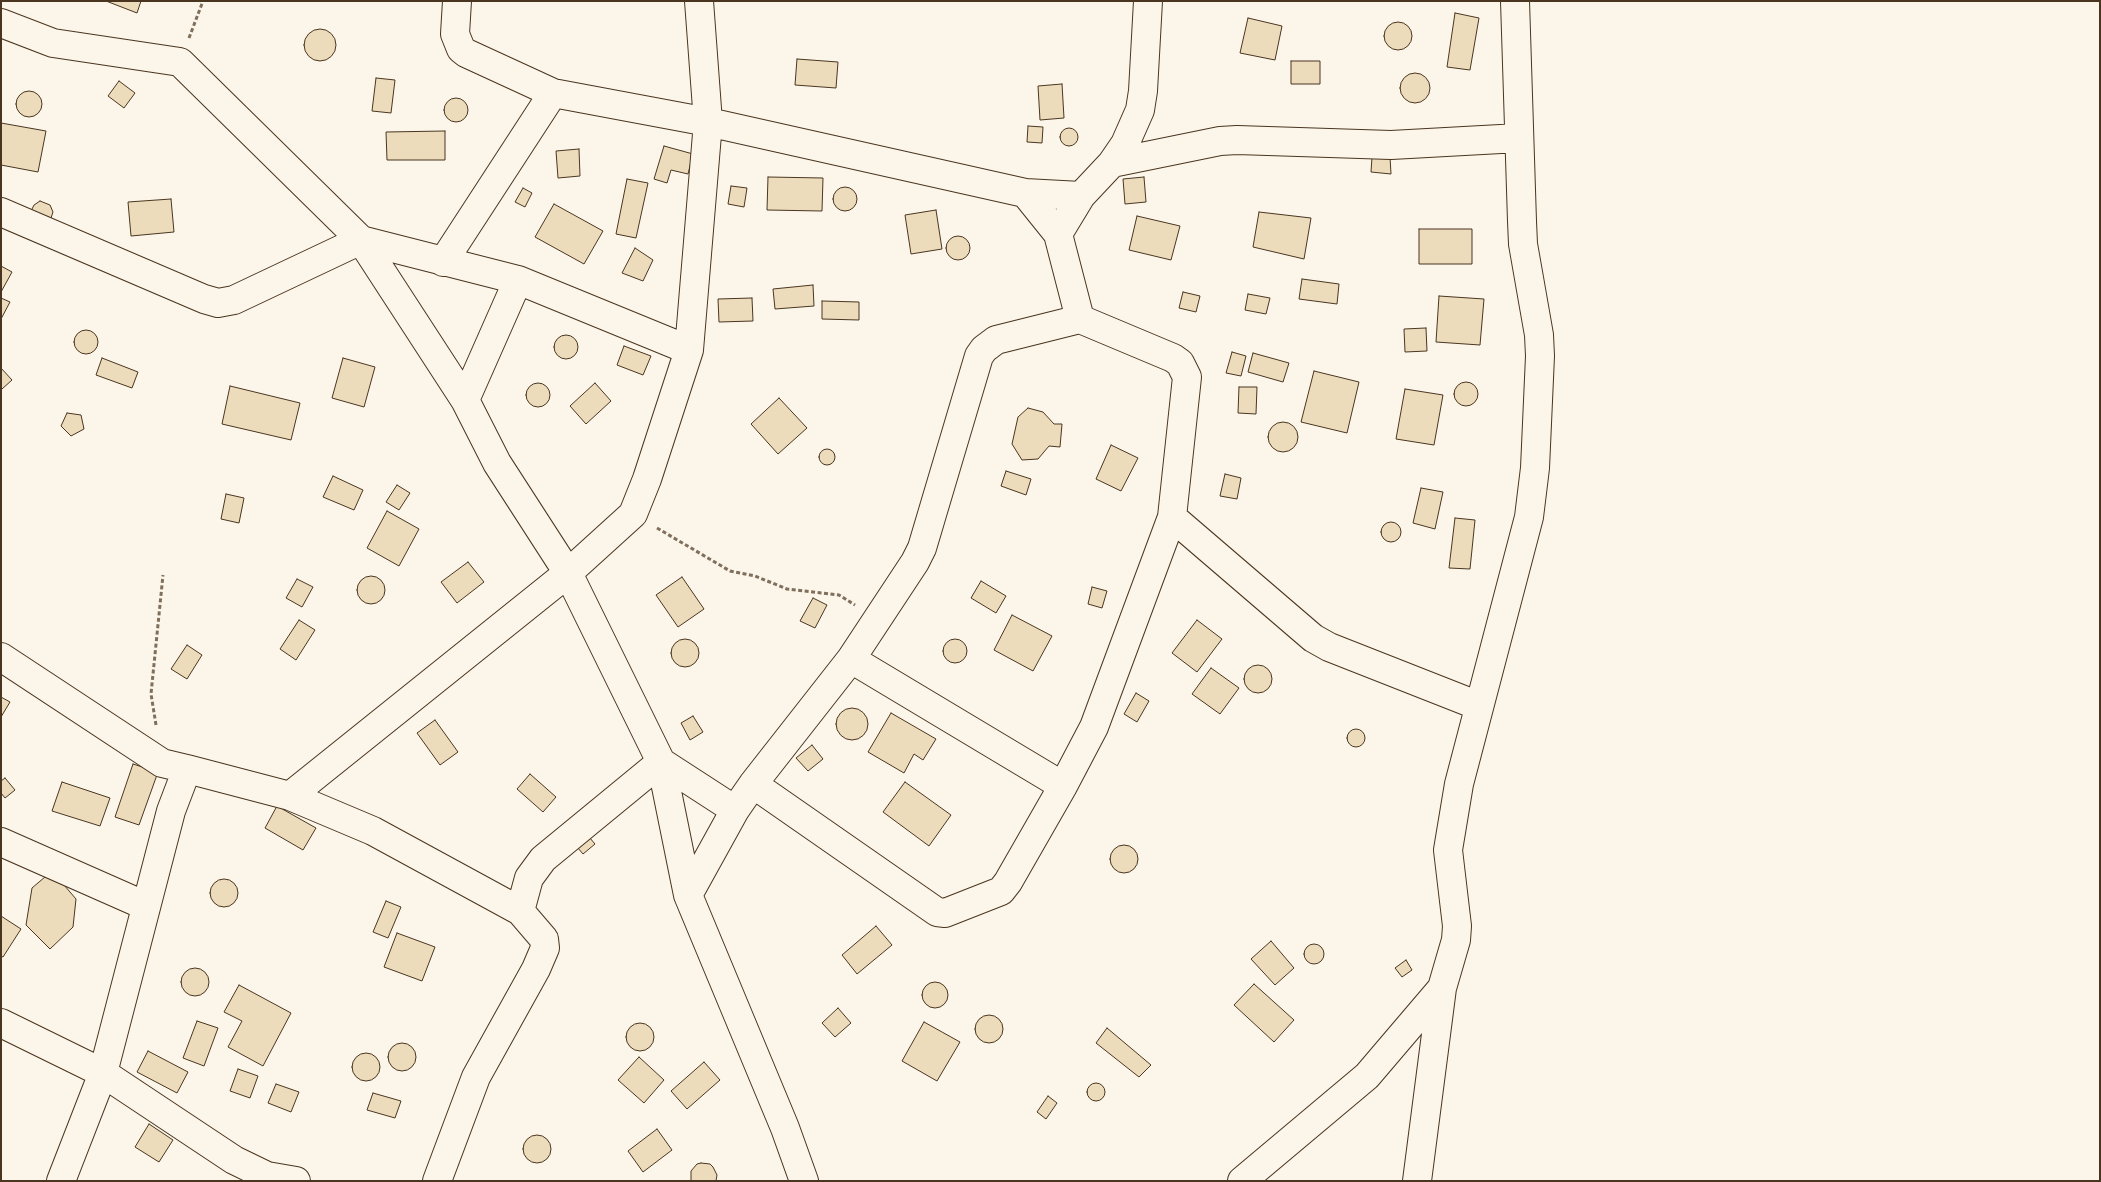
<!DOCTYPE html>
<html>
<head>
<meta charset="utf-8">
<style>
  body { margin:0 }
  #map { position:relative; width:2101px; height:1182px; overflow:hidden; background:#fbf6e9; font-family:Roboto,sans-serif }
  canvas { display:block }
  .frame { position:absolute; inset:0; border:2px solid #4a3520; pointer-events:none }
</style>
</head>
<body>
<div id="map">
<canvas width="2101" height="1182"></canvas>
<div class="frame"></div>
</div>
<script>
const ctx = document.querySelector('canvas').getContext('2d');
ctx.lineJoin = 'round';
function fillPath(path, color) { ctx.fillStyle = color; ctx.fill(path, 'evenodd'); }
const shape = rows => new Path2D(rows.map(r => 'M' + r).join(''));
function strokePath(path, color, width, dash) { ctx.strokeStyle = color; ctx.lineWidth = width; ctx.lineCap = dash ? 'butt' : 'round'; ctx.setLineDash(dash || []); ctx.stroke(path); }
const building = shape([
  [106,1,141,1,137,13,106,1],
  [1455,13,1479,18,1470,70,1447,67,1455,13],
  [1248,18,1282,26,1275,60,1240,53,1248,18],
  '1384 36a14 14 0 1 1 28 0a14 14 0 1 1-28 0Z',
  '304 45a16 16 0 1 1 32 0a16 16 0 1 1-32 0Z',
  [797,59,838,62,836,88,795,85,797,59],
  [1291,61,1320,61,1320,84,1291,84,1291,61],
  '1400 88a15 15 0 1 1 30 0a15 15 0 1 1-30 0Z',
  [376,78,395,80,391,113,372,111,376,78],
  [119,81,135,93,124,108,108,96,119,81],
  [1062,84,1064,118,1040,120,1038,86,1062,84],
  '16 104a13 13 0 1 1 26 0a13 13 0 1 1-26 0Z',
  '444 110a12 12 0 1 1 24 0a12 12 0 1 1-24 0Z',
  [1,123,46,131,38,172,1,165,1,123],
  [1028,126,1043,127,1042,143,1027,142,1028,126],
  '1060 137a9 9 0 1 1 18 0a9 9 0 1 1-18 0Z',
  [445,131,445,160,387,160,386,132,445,131],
  [664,146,693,154,688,174,671,170,667,183,654,179,664,146],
  [579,149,580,176,558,178,556,151,579,149],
  [1372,157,1390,157,1391,174,1371,172,1372,157],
  [768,177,823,178,822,211,767,210,768,177],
  [1144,177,1146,202,1125,204,1123,179,1144,177],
  [627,179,648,183,636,238,616,234,627,179],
  [731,186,747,188,744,207,728,204,731,186],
  '833 199a12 12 0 1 1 24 0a12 12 0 1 1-24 0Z',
  [523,188,532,193,525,207,515,202,523,188],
  [171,199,174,232,131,236,128,202,171,199],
  [40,201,50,205,53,212,51,218,31,211,34,205,40,201],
  [554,204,603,231,584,264,535,237,554,204],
  [936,210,942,249,911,254,905,215,936,210],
  [1259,212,1311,218,1304,259,1253,247,1259,212],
  [1137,216,1180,226,1171,260,1129,250,1137,216],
  [1419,229,1472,229,1472,264,1419,264,1419,229],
  '946 248a12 12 0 1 1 24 0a12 12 0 1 1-24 0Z',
  [635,248,653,260,643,281,622,273,635,248],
  [1,266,12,272,1,292,1,266],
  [1302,279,1339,284,1337,304,1299,299,1302,279],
  [813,285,814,306,775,309,773,289,813,285],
  [1183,292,1200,296,1196,312,1179,308,1183,292],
  [1248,294,1270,298,1266,314,1245,310,1248,294],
  [1439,296,1484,299,1480,345,1436,342,1439,296],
  [1,298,10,302,1,319,1,298],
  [752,298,753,321,719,322,718,299,752,298],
  [822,301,859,302,859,320,822,319,822,301],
  [1426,328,1427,351,1405,352,1404,329,1426,328],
  '74 342a12 12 0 1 1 24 0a12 12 0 1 1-24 0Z',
  '554 347a12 12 0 1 1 24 0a12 12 0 1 1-24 0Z',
  [624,346,651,356,643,375,617,365,624,346],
  [1232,352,1246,356,1241,376,1226,373,1232,352],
  [1253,353,1289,363,1283,382,1248,372,1253,353],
  [102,358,138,372,132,388,96,375,102,358],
  [343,358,375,367,364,407,332,398,343,358],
  [1,368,12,380,2,389,1,388,1,368],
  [1314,371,1359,382,1347,433,1301,422,1314,371],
  '1454 394a12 12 0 1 1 24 0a12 12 0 1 1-24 0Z',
  [595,383,611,401,586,424,570,406,595,383],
  '526 395a12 12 0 1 1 24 0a12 12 0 1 1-24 0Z',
  [230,386,300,403,291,440,222,424,230,386],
  [1239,387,1257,387,1256,414,1238,413,1239,387],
  [1405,389,1443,395,1434,445,1396,439,1405,389],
  [779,398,807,428,778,454,751,424,779,398],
  [1028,408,1043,412,1054,424,1062,424,1060,447,1049,446,1038,459,1022,460,1012,444,1018,417,1028,408],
  [67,413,81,415,84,429,71,436,61,426,67,413],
  '1268 437a15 15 0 1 1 30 0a15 15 0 1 1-30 0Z',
  [1111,445,1138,458,1121,491,1096,479,1111,445],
  '819 457a8 8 0 1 1 16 0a8 8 0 1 1-16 0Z',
  [1006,471,1031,479,1026,495,1001,486,1006,471],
  [1225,474,1241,478,1237,499,1220,496,1225,474],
  [333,476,363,490,354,510,323,497,333,476],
  [397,485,410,493,399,510,386,502,397,485],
  [1421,488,1443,492,1435,529,1413,523,1421,488],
  [226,494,244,498,239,523,221,519,226,494],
  [387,511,419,529,399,566,367,548,387,511],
  [1455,518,1475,520,1470,569,1449,568,1455,518],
  '1381 532a10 10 0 1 1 20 0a10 10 0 1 1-20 0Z',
  [468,562,484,582,457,603,441,582,468,562],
  '357 590a14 14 0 1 1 28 0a14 14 0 1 1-28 0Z',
  [682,577,704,609,678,627,656,595,682,577],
  [297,579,313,587,302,607,286,598,297,579],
  [981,581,1006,596,996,613,971,598,981,581],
  [1092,587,1107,591,1102,608,1088,604,1092,587],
  [813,598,827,605,815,628,800,621,813,598],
  [1012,615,1052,636,1033,671,994,650,1012,615],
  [299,620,315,630,296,660,280,649,299,620],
  [1197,620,1222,639,1197,672,1172,653,1197,620],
  '671 653a14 14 0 1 1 28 0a14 14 0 1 1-28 0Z',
  '943 651a12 12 0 1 1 24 0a12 12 0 1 1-24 0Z',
  [187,645,202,655,187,679,171,669,187,645],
  '1244 679a14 14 0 1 1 28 0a14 14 0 1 1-28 0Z',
  [1211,668,1239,688,1220,714,1192,694,1211,668],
  [1136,693,1149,701,1137,722,1124,714,1136,693],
  [1,697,10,702,1,717,1,697],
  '836 724a16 16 0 1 1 32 0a16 16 0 1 1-32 0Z',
  [891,713,936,739,923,760,914,754,904,773,868,752,891,713],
  [693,716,703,732,690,740,681,723,693,716],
  [435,720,458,752,440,765,417,733,435,720],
  '1347 738a9 9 0 1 1 18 0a9 9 0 1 1-18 0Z',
  [812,745,823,759,808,771,796,758,812,745],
  [133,764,158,772,139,825,115,817,133,764],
  [530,774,556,797,543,812,517,789,530,774],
  [5,778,15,790,5,798,1,793,1,781,5,778],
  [62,782,110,798,100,826,52,811,62,782],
  [905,782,951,815,929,846,883,812,905,782],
  [277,806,316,828,303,850,265,828,277,806],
  [584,831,595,844,583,854,572,841,584,831],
  '1110 859a14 14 0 1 1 28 0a14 14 0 1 1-28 0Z',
  [52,871,76,899,73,927,50,949,26,925,32,888,52,871],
  '210 893a14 14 0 1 1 28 0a14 14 0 1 1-28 0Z',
  [386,901,401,907,388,938,373,932,386,901],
  [1,916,21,929,3,957,1,956,1,916],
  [876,926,892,945,857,974,842,955,876,926],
  [397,933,435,947,422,981,384,967,397,933],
  [1271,941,1294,968,1275,985,1251,959,1271,941],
  '1304 954a10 10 0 1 1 20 0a10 10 0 1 1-20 0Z',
  [1406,960,1412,970,1402,977,1395,968,1406,960],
  '181 982a14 14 0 1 1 28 0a14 14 0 1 1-28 0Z',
  '922 995a13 13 0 1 1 26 0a13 13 0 1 1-26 0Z',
  [1254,984,1294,1020,1274,1042,1234,1005,1254,984],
  [239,985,291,1013,263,1066,228,1047,242,1021,224,1012,239,985],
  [838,1008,851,1023,835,1037,822,1023,838,1008],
  '975 1029a14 14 0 1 1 28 0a14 14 0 1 1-28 0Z',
  [197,1021,218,1028,204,1066,183,1058,197,1021],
  [924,1022,960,1042,937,1081,902,1061,924,1022],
  '626 1037a14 14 0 1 1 28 0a14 14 0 1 1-28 0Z',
  [1107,1028,1151,1065,1139,1077,1096,1043,1107,1028],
  '388 1057a14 14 0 1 1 28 0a14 14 0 1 1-28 0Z',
  [148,1051,188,1072,177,1093,137,1072,148,1051],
  '352 1067a14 14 0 1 1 28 0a14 14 0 1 1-28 0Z',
  [639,1057,664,1080,644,1103,618,1080,639,1057],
  [704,1062,720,1080,687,1109,671,1091,704,1062],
  [238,1069,258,1076,250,1098,230,1091,238,1069],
  '1087 1092a9 9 0 1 1 18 0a9 9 0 1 1-18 0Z',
  [276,1084,299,1092,291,1112,268,1103,276,1084],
  [373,1093,401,1101,395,1118,367,1110,373,1093],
  [1048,1096,1057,1103,1046,1119,1037,1112,1048,1096],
  [149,1124,173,1140,159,1162,135,1147,149,1124],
  [657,1129,672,1150,643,1172,628,1151,657,1129],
  '523 1149a14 14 0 1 1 28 0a14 14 0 1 1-28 0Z',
  [701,1163,710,1164,713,1167,717,1175,716,1181,691,1181,691,1171,697,1164,701,1163]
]);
fillPath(building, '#ecdcbc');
strokePath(building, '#4a3520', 1);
const minor = shape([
  [457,1,455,34,461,49,466,53,553,93,708,122,1025,193,1081,196,1112,163,1125,144,1140,110,1143,91,1148,1],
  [1,23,53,43,180,62,361,240,518,280,689,350,708,122,699,1],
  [1112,163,1220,141,1237,140,1391,145,1519,138],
  [1025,193,1058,234,1081,196],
  [1,212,204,299,218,303,234,300,361,240,465,400,497,463,568,573,661,762,735,810],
  [1058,234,1080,319],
  [443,262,553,93],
  [465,400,518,280],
  [1172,517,1313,638,1329,647,1479,706],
  [1,657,162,763,187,769],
  [851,659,1063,786],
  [290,796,568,573,633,514,647,479,689,350],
  [1,842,146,906],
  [688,895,735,810,753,784,851,659,915,562,922,548,979,356,984,349,996,340,1080,319,1173,358,1180,363,1187,377,1172,517,1094,727,1063,786,1008,882,1001,891,945,913,937,912,753,784],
  [1,1023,103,1073,234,1160,267,1176,296,1181],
  [61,1181,103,1073,171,811,187,769,290,796,373,831,520,911,529,878,543,859,661,762,688,895,785,1128,804,1181],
  [437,1181,476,1077,536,969,545,948,544,939,520,911],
  [1242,1181,1367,1076,1442,988,1456,940,1457,926,1448,850,1459,784,1529,517,1535,468,1540,356,1539,335,1523,244,1522,221,1515,1],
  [1417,1181,1442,988]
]);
strokePath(minor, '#4a3520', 30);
strokePath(shape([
  [189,38,203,1],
  [657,528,730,571,755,576,787,589,839,595,855,605],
  [156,725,151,694,163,575]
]), '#7f6f5c', 3, [4, 2.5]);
strokePath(minor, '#fbf6e9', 28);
</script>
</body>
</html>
